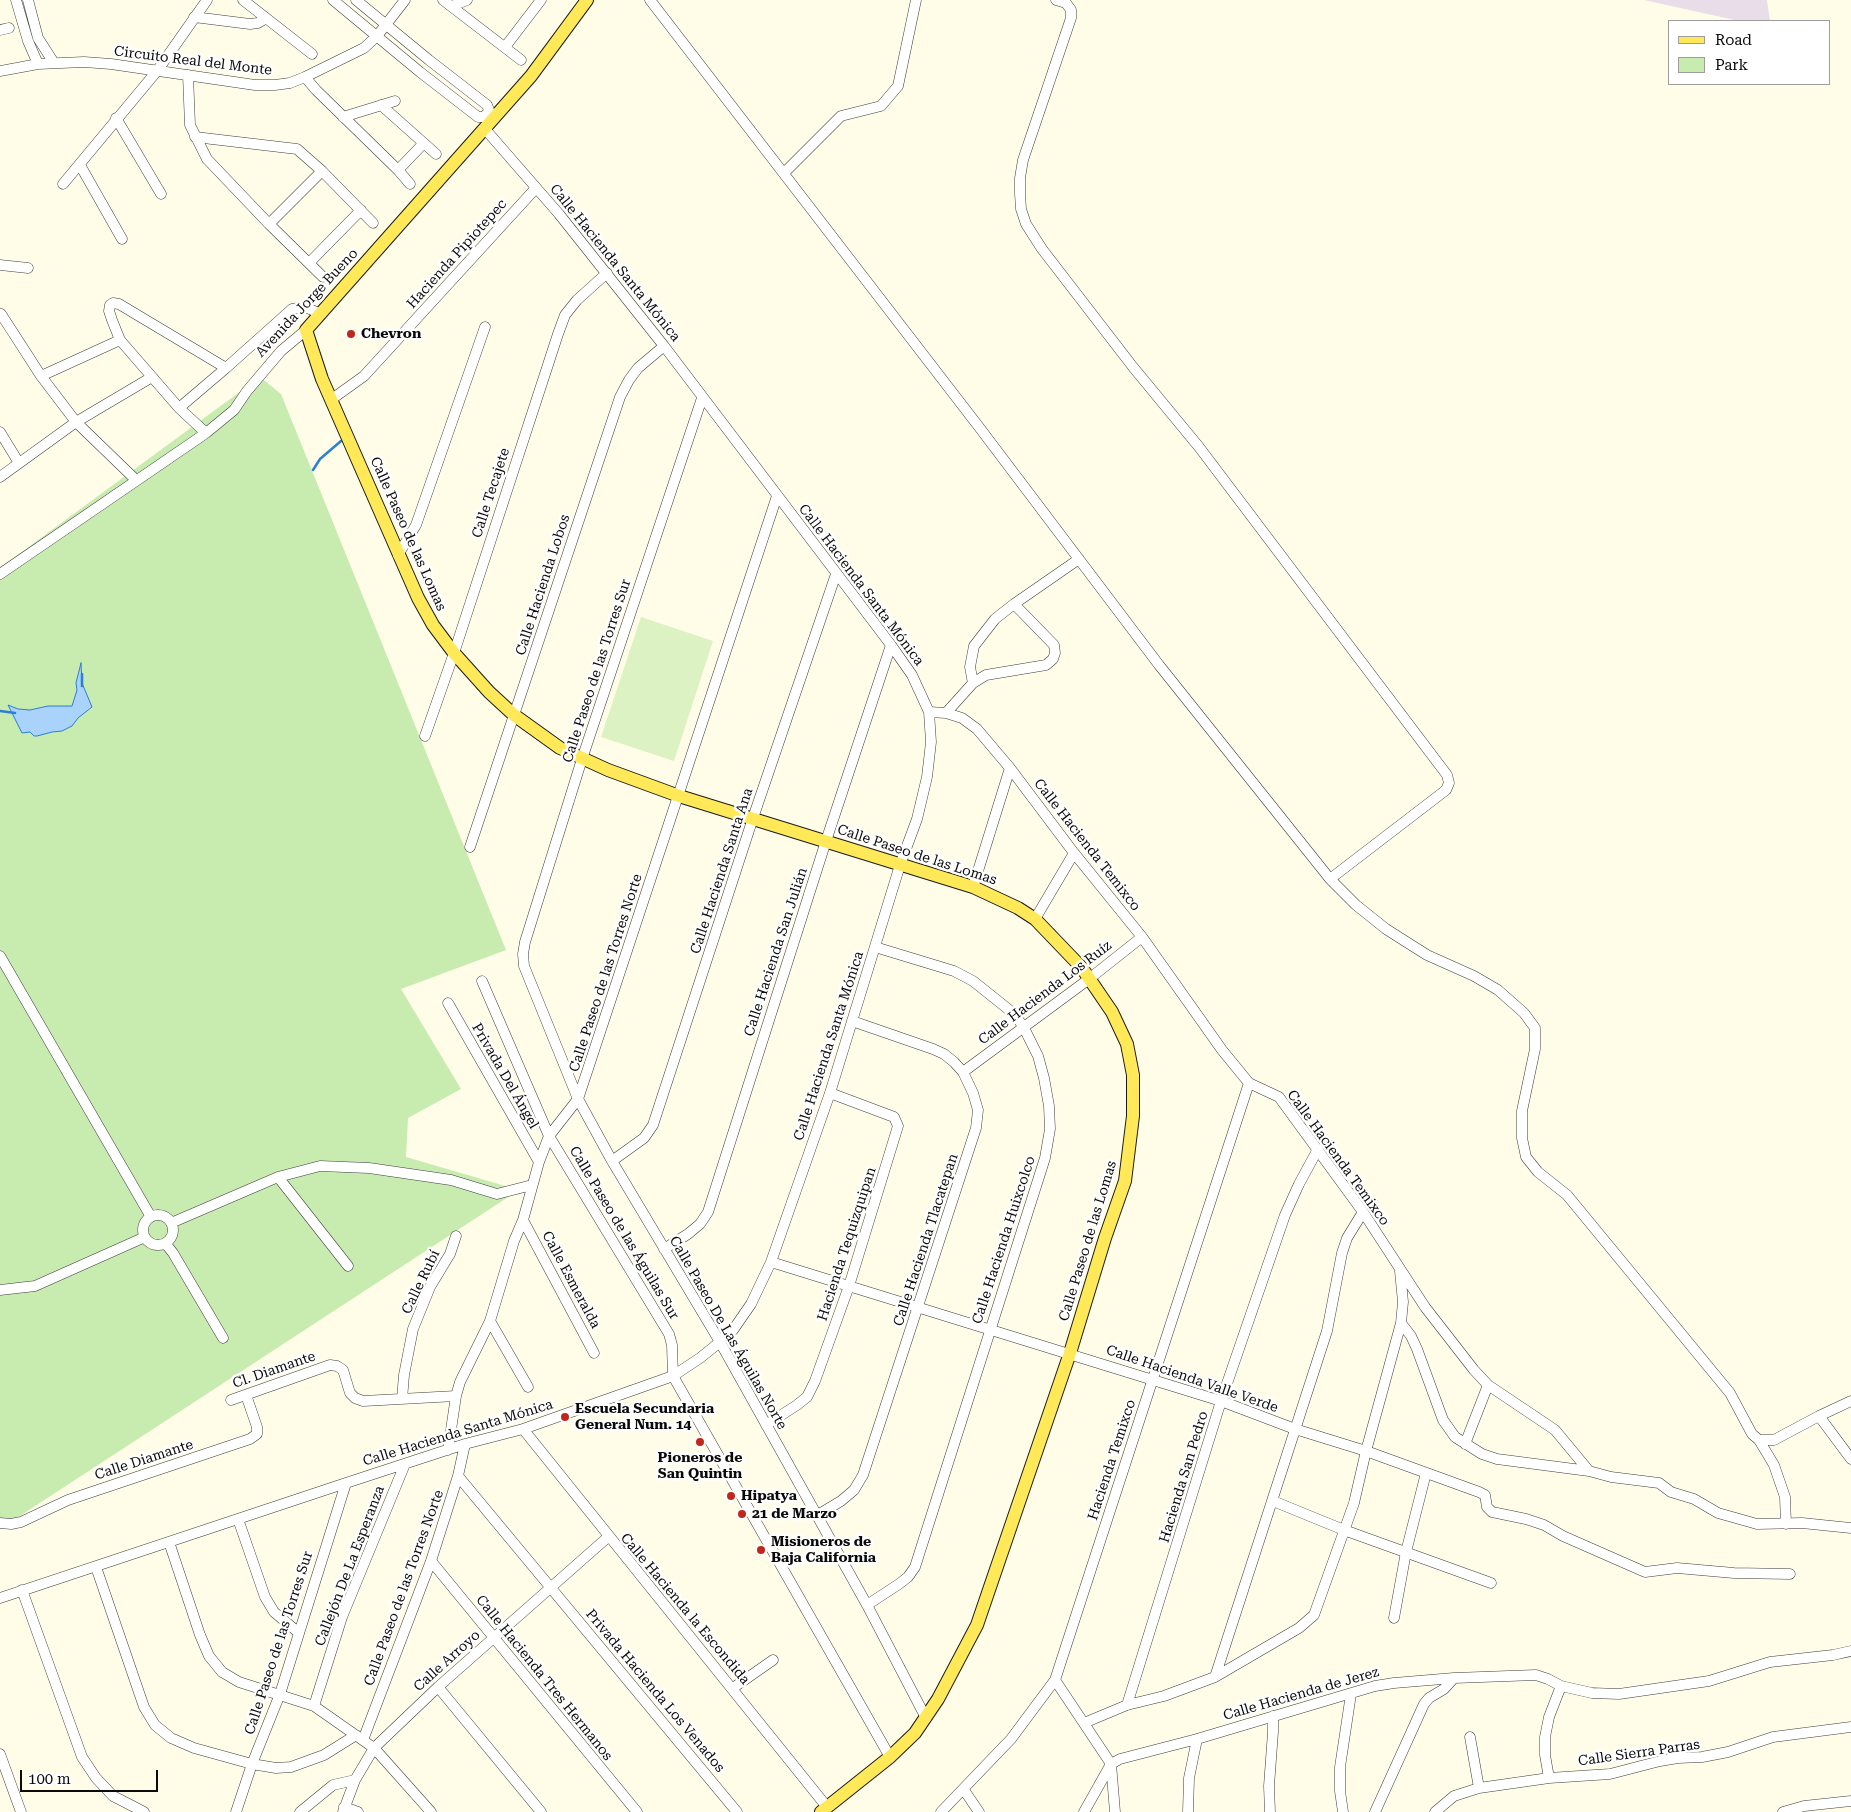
<!DOCTYPE html>
<html>
<head>
<meta charset="utf-8">
<style>
  body { margin:0 }
  #map { position:relative; width:1851px; height:1812px; overflow:hidden; background:#fffde8; font-family:"Roboto Serif",serif }
  canvas { display:block }
  .legend { position:absolute; left:1668px; top:20px; width:162px; height:65px; box-sizing:border-box; background:#fff; border:1px solid #9d9d9d; margin:0; padding:6px 9px; list-style:none; font-size:15px; color:#0a0a0a }
  .legend li { display:flex; align-items:center; gap:10px; height:25px }
  .legend b { width:25px; border:1px solid #9d9d9d }
  .scale { position:absolute; left:20px; top:1770px; width:138px; height:22px; box-sizing:border-box; border:2px solid #0a0a0a; border-top:0; padding-left:6px; font-size:15px; line-height:18px; white-space:nowrap; color:#0a0a0a; -webkit-text-stroke:4px #fff; paint-order:stroke }
</style>
</head>
<body>
<div id="map">
<canvas width="1851" height="1812"></canvas>
<ul class="legend">
<li><b style="height:6px;background:#ffe958"></b>Road</li>
<li><b style="height:14px;background:#c8ebb0"></b>Park</li>
</ul>
<div class="scale">100 m</div>
</div>
<script>
const ctx = document.querySelector('canvas').getContext('2d');
ctx.lineJoin = 'round';
function fillPath(path, color) { ctx.fillStyle = color; ctx.fill(path, 'evenodd'); }
const shape = rows => new Path2D(rows.map(r => 'M' + r).join(''));
function strokePath(path, color, width, dash) { ctx.strokeStyle = color; ctx.lineWidth = width; ctx.lineCap = dash ? 'butt' : 'round'; ctx.setLineDash(dash || []); ctx.stroke(path); }
function label(font, color, halo, rows, align = 'center') {
  ctx.font = font + ' "Roboto Serif",serif'; ctx.lineWidth = 5; ctx.setLineDash([]); ctx.textBaseline = 'middle'; ctx.strokeStyle = halo; ctx.fillStyle = color; for (const [text, x, y, turn = 0] of rows) {
    ctx.save(); ctx.translate(x, y); ctx.rotate((+turn || 0) * Math.PI / 180); ctx.textAlign = isNaN(turn) ? turn : align; if (halo) ctx.strokeText(text, 0, 0); ctx.fillText(text, 0, 0); ctx.restore();
  }
}
fillPath(shape([
  [1644,0,1767,0,1770,21,1739,21]
]), '#eaddea');
fillPath(shape([
  [260,377,281,394,506,950,401,989,461,1089,408,1118,406,1157,519,1190,0,1529,0,568]
]), '#c8ebb0');
fillPath(shape([
  [641,617,713,641,674,761,601,737]
]), '#dcf2c2');
const water = shape([
  [81,663,82,683,92,707,78,718,72,726,62,731,52,732,37,736,34,736,30,732,22,733,8,705,18,709,30,710,48,706,72,706,77,690,76,683,81,663]
]);
fillPath(water, '#a9d3fa');
strokePath(water, '#2b7fd5', 1);
strokePath(shape([
  [313,470,320,459,341,441],
  [82,674,82,686],
  [0,711,15,713]
]), '#2b7fd5', 2.5);
const minor = shape([
  [16,0,28,41,38,64],
  [28,0,38,38,54,63],
  [243,0,312,54],
  [333,0,420,72,478,117,483,117,487,114,489,110,487,105,429,60,356,0],
  [443,0,521,60],
  [650,0,979,427,1159,665,1330,879,1356,905,1386,929,1427,955,1474,976,1498,990,1524,1013,1535,1028,1535,1049,1522,1111,1522,1138,1526,1157,1538,1172,1567,1195,1730,1393,1752,1434,1759,1440,1774,1465,1785,1497,1786,1524],
  [1056,0,1066,3,1071,10,1071,18,1023,160,1020,178,1020,194,1021,209,1026,224,1042,249,1133,367,1199,447,1447,775,1449,783,1446,790,1330,879],
  [452,6,467,0],
  [194,17,250,24,258,23,265,19],
  [0,30,9,28],
  [505,47,541,0],
  [0,71,38,64,84,62,111,64,255,85,275,85,290,83,305,77,364,48,377,36,405,0],
  [188,75,190,125,207,159,269,224,323,277],
  [305,77,316,90,398,170,410,184],
  [381,105,436,154],
  [343,117,395,101],
  [116,118,161,194],
  [195,137,297,149,322,171,373,223],
  [80,165,122,239],
  [398,170,423,144],
  [784,173,841,116,881,106,898,86,916,0],
  [63,184,157,71,207,0],
  [269,224,322,171],
  [309,263,361,210],
  [0,265,28,268],
  [1,314,41,376,76,422,136,480],
  [41,376,120,340],
  [702,398,582,759,525,942,523,954,524,966,578,1099,612,1161,720,1342,867,1605,926,1718],
  [332,399,364,376,536,188],
  [179,408,226,368,292,309,305,307,319,313],
  [0,432,19,463],
  [206,433,179,408,120,340,112,320,109,311,110,305,113,303,119,304,226,368],
  [0,477,76,422,152,377],
  [398,555,416,525,485,327],
  [0,574,206,433,234,410,247,391,281,351,306,330],
  [973,683,970,667,974,646,995,619,1014,604],
  [929,712,946,713,962,718,977,729,1010,768,1074,853,1142,937,1222,1050,1249,1083,1279,1097,1363,1212,1425,1307,1474,1370,1488,1385,1555,1430,1589,1471],
  [946,713,973,683,986,675,1046,665,1053,659,1055,653,1054,645,1014,604,1079,559],
  [425,736,454,653,558,334,565,315,577,300,607,273],
  [470,847,620,397,629,380,638,368,664,346],
  [973,887,1010,768],
  [1035,919,1074,853],
  [0,956,151,1217],
  [482,981,549,1136,669,1334,672,1345,673,1376,890,1757],
  [448,1003,539,1162],
  [963,1072,1089,979,1142,937],
  [612,1161,644,1138,653,1125,753,818,836,574],
  [278,1177,348,1266],
  '143 1230a15 15 0 1 1 30 0a15 15 0 1 1-30 0Z',
  [523,1220,594,1353],
  [171,1223,278,1177,320,1166,369,1168,451,1180,497,1194,532,1185],
  [165,1243,173,1253,223,1338],
  [664,1249,688,1234,700,1224,708,1212,826,841,891,645],
  [771,1262,1221,1401,1295,1429,1366,1451,1479,1492,1485,1495,1487,1507,1492,1512,1526,1519,1544,1525,1563,1536,1645,1572,1677,1568,1734,1573,1790,1574],
  [0,1290,35,1286,145,1237],
  [490,1321,528,1387],
  [1401,1323,1411,1336,1417,1349,1443,1420,1455,1437,1482,1454,1497,1459,1589,1471,1611,1477,1659,1483,1671,1492,1694,1499,1718,1513,1757,1524,1802,1523,1851,1528],
  [402,1399,404,1375,413,1329,430,1287,450,1254,456,1236],
  [231,1400,330,1365,337,1366,343,1370,350,1393,355,1398,363,1401,456,1396],
  [1819,1416,1851,1459],
  [766,1425,797,1405,807,1397,815,1381,849,1286,898,1126,894,1117,830,1093],
  [523,1429,827,1807],
  [1759,1440,1774,1440,1819,1416,1851,1401],
  [1465,1444,1488,1385],
  [448,1450,456,1396,460,1382,490,1321,514,1241,523,1220,539,1162,549,1136,578,1099,777,496],
  [458,1476,737,1812],
  [1273,1501,1344,1530,1491,1583],
  [816,1516,841,1501,854,1490,863,1475,976,1128,978,1110,973,1093,963,1072,954,1062,944,1054,933,1049,852,1021],
  [238,1519,265,1597,274,1612,299,1633],
  [0,1523,11,1524,21,1522,68,1500,250,1439,257,1434,257,1427,246,1395],
  [169,1542,200,1635,209,1656,222,1672,239,1682,314,1706,374,1748,431,1812],
  [431,1561,637,1812],
  [96,1567,144,1707,155,1725,171,1738,194,1748,252,1764,276,1768,291,1767,324,1755,356,1735],
  [22,1590,82,1757,96,1778,113,1796,144,1812],
  [0,1598,346,1483,465,1444,523,1429,673,1376,700,1358,720,1342,733,1330,751,1304,771,1262,830,1093,900,865,917,819,927,777,931,742,929,712,912,675,891,645,664,346,559,214,485,129],
  [867,1605,899,1584,908,1577,915,1567,1045,1158,1050,1129,1049,1106,1044,1078,1038,1056,1023,1026,1013,1013,973,981,954,971,875,947],
  [1394,1618,1406,1552,1426,1473],
  [1215,1677,1327,1331,1342,1253,1347,1238,1363,1212],
  [1055,1680,1111,1764,1115,1812],
  [438,1687,541,1812],
  [733,1688,773,1660],
  [1127,1705,1221,1401,1285,1215,1299,1184,1318,1149],
  [314,1706,342,1617,405,1464],
  [1084,1723,1127,1705,1164,1696,1215,1677,1299,1628,1314,1615,1354,1503,1366,1451,1401,1323,1403,1302,1400,1271],
  [1470,1737,1479,1788],
  [363,1740,431,1561,458,1476,465,1444],
  [0,1754,21,1812],
  [1549,1778,1545,1755,1545,1737,1549,1717,1561,1686],
  [964,1790,979,1812],
  [344,1807,358,1812],
  [236,1812,252,1764,280,1694,346,1483],
  [300,1812,333,1785,355,1780],
  [343,1812,355,1780,374,1748,438,1687,608,1537],
  [941,1812,1011,1739,1055,1680,1249,1083],
  [1084,1812,1111,1764,1120,1759,1197,1739,1375,1686,1394,1683,1454,1678,1536,1675,1548,1679,1561,1686,1592,1693,1619,1694,1709,1681,1770,1662,1833,1655,1851,1651],
  [1188,1812,1189,1778,1197,1739],
  [1270,1812,1269,1786,1273,1732,1273,1716],
  [1343,1812,1340,1791,1340,1767,1351,1694],
  [1375,1812,1424,1704,1429,1698,1444,1689,1454,1678],
  [1435,1812,1454,1796,1479,1788,1549,1778,1610,1774,1660,1761,1678,1758,1702,1757,1728,1752,1773,1737,1851,1727],
  [1783,1812,1804,1806,1851,1801]
]);
const major = shape([
  [587,0,531,76,306,330,322,379,418,598,433,625,454,653,489,692,514,715,560,748,608,770,679,796,973,887,1018,908,1035,919,1082,968,1112,1012,1127,1044,1133,1075,1133,1116,1125,1181,1105,1238,1070,1353,977,1625,938,1699,915,1733,890,1757,821,1812]
]);
strokePath(minor, '#3d3d3d', 11);
strokePath(major, '#1b1b1b', 14);
strokePath(minor, '#fff', 10);
strokePath(major, '#ffe958', 12);
for (const [x, y, r, color] of [
  [351,334,5,"#c1261b"],
  [565,1417,5,"#c1261b"],
  [700,1442,5,"#c1261b"],
  [731,1496,5,"#c1261b"],
  [742,1514,5,"#c1261b"],
  [761,1550,5,"#c1261b"]
]) { const dot = new Path2D(); dot.arc(x, y, r, 0, 2 * Math.PI); ctx.fillStyle = color; ctx.fill(dot); strokePath(dot, '#fff', 2); }
label('14px', '#0a0a0a', '#fff', [
  ["Circuito Real del Monte",193,61,7],
  ["Hacienda Pipiotepec",457,254,-48],
  ["Calle Hacienda Santa Mónica",615,263,51],
  ["Avenida Jorge Bueno",307,303,-47],
  ["Calle Tecajete",491,493,-72],
  ["Calle Paseo de las Lomas",408,534,66],
  ["Calle Hacienda Lobos",543,585,-72],
  ["Calle Hacienda Santa Mónica",861,585,53],
  ["Calle Paseo de las Torres Sur",597,671,-72],
  ["Calle Hacienda Temixco",1087,845,52],
  ["Calle Paseo de las Lomas",917,855,18],
  ["Calle Hacienda Santa Ana",722,871,-72],
  ["Calle Hacienda San Julián",776,952,-72],
  ["Calle Paseo de las Torres Norte",606,973,-72],
  ["Calle Hacienda Los Ruíz",1045,993,-37],
  ["Calle Hacienda Santa Mónica",829,1046,-72],
  ["Privada Del Ángel",505,1076,60],
  ["Calle Hacienda Temixco",1338,1158,54],
  ["Calle Paseo de las Águilas Sur",624,1233,59],
  ["Calle Hacienda Tlacatepan",926,1240,-72],
  ["Calle Hacienda Huixcolco",1004,1240,-72],
  ["Calle Paseo de las Lomas",1088,1241,-73],
  ["Hacienda Tequizquipan",847,1244,-72],
  ["Calle Esmeralda",571,1280,62],
  ["Calle Rubí",421,1282,-64],
  ["Calle Paseo De Las Águilas Norte",728,1333,60],
  ["Cl. Diamante",274,1370,-19],
  ["Calle Hacienda Valle Verde",1192,1379,19],
  ["Calle Hacienda Santa Mónica",458,1433,-17],
  ["Calle Diamante",144,1460,-18],
  ["Hacienda Temixco",1112,1460,-72],
  ["Hacienda San Pedro",1184,1477,-73],
  ["Callejón De La Esperanza",350,1566,-69],
  ["Calle Paseo de las Torres Norte",404,1588,-70],
  ["Calle Hacienda la Escondida",685,1609,50],
  ["Calle Paseo de las Torres Sur",279,1643,-72],
  ["Calle Arroyo",447,1661,-42],
  ["Calle Hacienda Tres Hermanos",544,1678,51],
  ["Privada Hacienda Los Venados",655,1691,50],
  ["Calle Hacienda de Jerez",1301,1694,-16],
  ["Calle Sierra Parras",1639,1753,-8]
]);
label('bold 14px', '#0a0a0a', '#fff', [
  ["Chevron",361,334],
  ["Escuela Secundaria",575,1409],
  ["General Num. 14",575,1425],
  ["Pioneros de",700,1458,"center"],
  ["San Quintin",700,1474,"center"],
  ["Hipatya",741,1496],
  ["21 de Marzo",752,1514],
  ["Misioneros de",771,1542],
  ["Baja California",771,1558]
], 'left');
</script>
</body>
</html>
